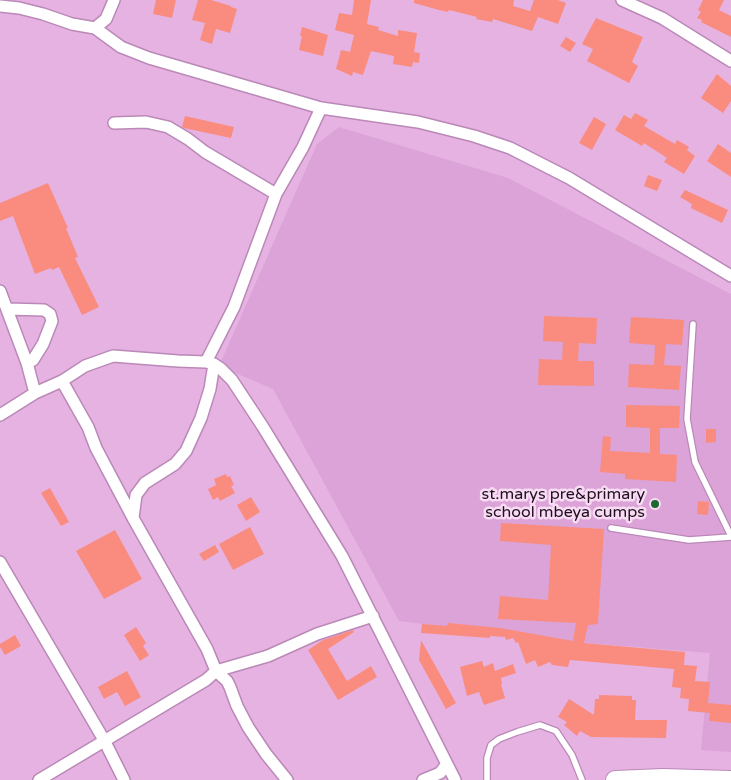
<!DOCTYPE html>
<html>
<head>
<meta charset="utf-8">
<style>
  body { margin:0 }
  canvas { display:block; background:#e5b2e2 }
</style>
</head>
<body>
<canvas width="731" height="780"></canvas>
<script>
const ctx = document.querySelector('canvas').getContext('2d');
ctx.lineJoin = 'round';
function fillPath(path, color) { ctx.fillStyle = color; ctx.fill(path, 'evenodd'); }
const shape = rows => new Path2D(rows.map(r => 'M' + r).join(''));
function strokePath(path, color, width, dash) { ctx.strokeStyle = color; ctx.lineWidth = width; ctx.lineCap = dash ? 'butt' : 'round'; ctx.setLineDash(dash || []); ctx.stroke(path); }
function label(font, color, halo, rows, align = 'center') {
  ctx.font = font + ' "Varela Round",sans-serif'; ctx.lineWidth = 5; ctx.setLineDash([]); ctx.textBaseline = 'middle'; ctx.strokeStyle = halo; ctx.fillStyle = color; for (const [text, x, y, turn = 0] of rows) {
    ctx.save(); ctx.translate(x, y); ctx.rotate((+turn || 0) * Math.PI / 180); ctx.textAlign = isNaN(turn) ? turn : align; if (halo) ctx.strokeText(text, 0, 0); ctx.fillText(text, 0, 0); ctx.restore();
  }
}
fillPath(shape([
  [339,127,508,178,731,294,731,752,701,750,710,653,574,642,399,621,273,389,219,366,317,144]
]), '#dca3d8');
fillPath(shape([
  [156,0,176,0,172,18,153,14],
  [198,0,211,0,231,6,231,7,237,9,230,33,216,29,212,44,200,40,205,23,192,20],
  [354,0,371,0,367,24,379,27,378,30,398,36,398,30,417,33,414,52,420,53,419,63,413,62,412,67,393,64,394,56,371,51,363,75,353,72,352,76,336,69,341,50,350,52,354,35,335,30,339,13,352,15],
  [414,0,514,0,513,6,530,11,534,0,558,0,566,3,558,24,538,17,532,31,493,19,492,22,476,19,477,17,449,10,448,12,439,10,414,3],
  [703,0,724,0,719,10,731,16,731,37,701,22,702,20,697,18,701,12,698,10],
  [596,18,643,37,632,62,638,66,629,83,587,61,593,49,582,44],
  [302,27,328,35,323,56,299,50,302,36,300,36],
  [566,37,576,43,570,52,560,46],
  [717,74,731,86,731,101,723,113,701,98],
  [635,113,648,120,644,126,675,144,677,140,689,147,687,150,695,156,684,174,664,162,667,158,644,143,642,146,615,130,624,115,631,119],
  [185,116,234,127,231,138,184,128,182,127],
  [594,117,606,124,592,150,579,143],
  [718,144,731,153,731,177,707,161],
  [648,175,662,180,657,191,644,186],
  [48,183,68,228,66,228,78,257,75,258,99,307,82,315,59,267,52,270,51,268,35,274,13,216,0,221,0,203],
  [685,190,728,210,722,223,691,208,692,204,680,197],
  [544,316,597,318,596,344,579,343,578,361,594,361,594,386,538,385,539,359,562,360,563,342,543,341],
  [631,317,684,320,682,345,666,344,664,365,681,366,679,390,628,387,629,364,654,365,655,345,629,343],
  [626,405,680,406,679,428,660,428,660,454,677,455,676,482,625,479,625,474,600,472,603,436,611,437,610,451,650,453,650,428,626,427],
  [706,429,716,429,716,442,706,443],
  [226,474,227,477,230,476,234,485,231,486,235,493,220,501,218,497,213,500,208,489,216,485,214,479],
  [50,488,69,522,61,526,41,493],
  [251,497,260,512,246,521,237,505],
  [698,501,709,502,708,515,697,514],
  [501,523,604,529,598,624,588,625,584,643,685,652,684,665,697,666,695,681,710,682,708,703,731,705,731,723,709,721,710,713,688,711,689,699,680,698,681,688,672,687,674,669,570,660,568,667,552,665,550,662,538,667,535,660,526,664,518,642,516,643,513,638,506,640,505,637,490,636,490,638,421,633,422,624,447,626,448,623,500,628,573,641,576,623,498,619,500,596,548,600,551,545,500,541],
  [250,527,264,554,233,570,219,544],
  [115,530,142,579,104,599,76,551],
  [215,545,219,552,204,561,199,554],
  [136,627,146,643,143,646,149,655,140,661,124,635],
  [353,630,354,632,328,649,347,681,371,666,377,677,338,700,308,650,323,640],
  [15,635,21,646,5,655,0,647,0,644],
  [421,640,456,703,446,709,419,660],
  [482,661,484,667,493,663,495,671,513,664,516,673,501,678,502,684,501,684,505,698,484,705,479,692,467,696,460,667],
  [127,671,141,697,125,706,117,692,104,699,98,687],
  [599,695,632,696,632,700,636,700,635,720,667,720,666,738,591,737,580,731,577,736,564,725,567,722,558,717,569,699,594,715,595,699,599,699]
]), '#f98c7e');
const service = shape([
  [693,324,687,419,695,462,731,536],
  [611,528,689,540,731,537],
  [487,780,487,758,491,745,499,739,517,732,540,725,556,731,572,755,582,780]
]);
const minor = shape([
  [622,0,662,18,731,61],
  [0,6,19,8,43,14,72,24,95,28,106,19,114,0],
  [95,28,121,47,149,58,321,108,418,122,474,136,510,148,569,178,731,276],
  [114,123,146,122,168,127,188,139,205,152,276,194],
  [0,291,27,363,35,393],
  [8,309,44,310,50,314,52,321,43,344,33,360,27,363],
  [206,362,234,307,276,194,303,147,321,108],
  [0,415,35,393,62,381,85,366,113,356,178,361,206,362,214,364,220,368,232,380,263,427,342,556,455,780],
  [133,518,136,495,145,483,175,464,186,451,201,418,210,389,214,364],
  [0,562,104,740,124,780],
  [216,671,268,656,317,634,373,616],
  [216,671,227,681,230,687,237,706,248,727,266,754,287,780],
  [39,780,206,680,216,671,207,649,133,518,96,448,88,427,62,381],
  [423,780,440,773,447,764]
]);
const trunk = shape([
  [615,780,663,778,731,780]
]);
strokePath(service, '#ba89b7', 8);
strokePath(minor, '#ba89b7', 14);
strokePath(trunk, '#ba89b7', 20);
strokePath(service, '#fff', 5.5);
strokePath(minor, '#fff', 11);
strokePath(trunk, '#fff', 18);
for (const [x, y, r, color] of [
  [655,504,5,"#206632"]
]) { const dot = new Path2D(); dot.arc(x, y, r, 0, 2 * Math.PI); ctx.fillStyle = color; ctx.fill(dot); strokePath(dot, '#f7dcf4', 2); }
label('16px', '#210f20', '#f7dcf4', [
  ["st.marys pre&primary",645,495],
  ["school mbeya cumps",645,513]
], 'right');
</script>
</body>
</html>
